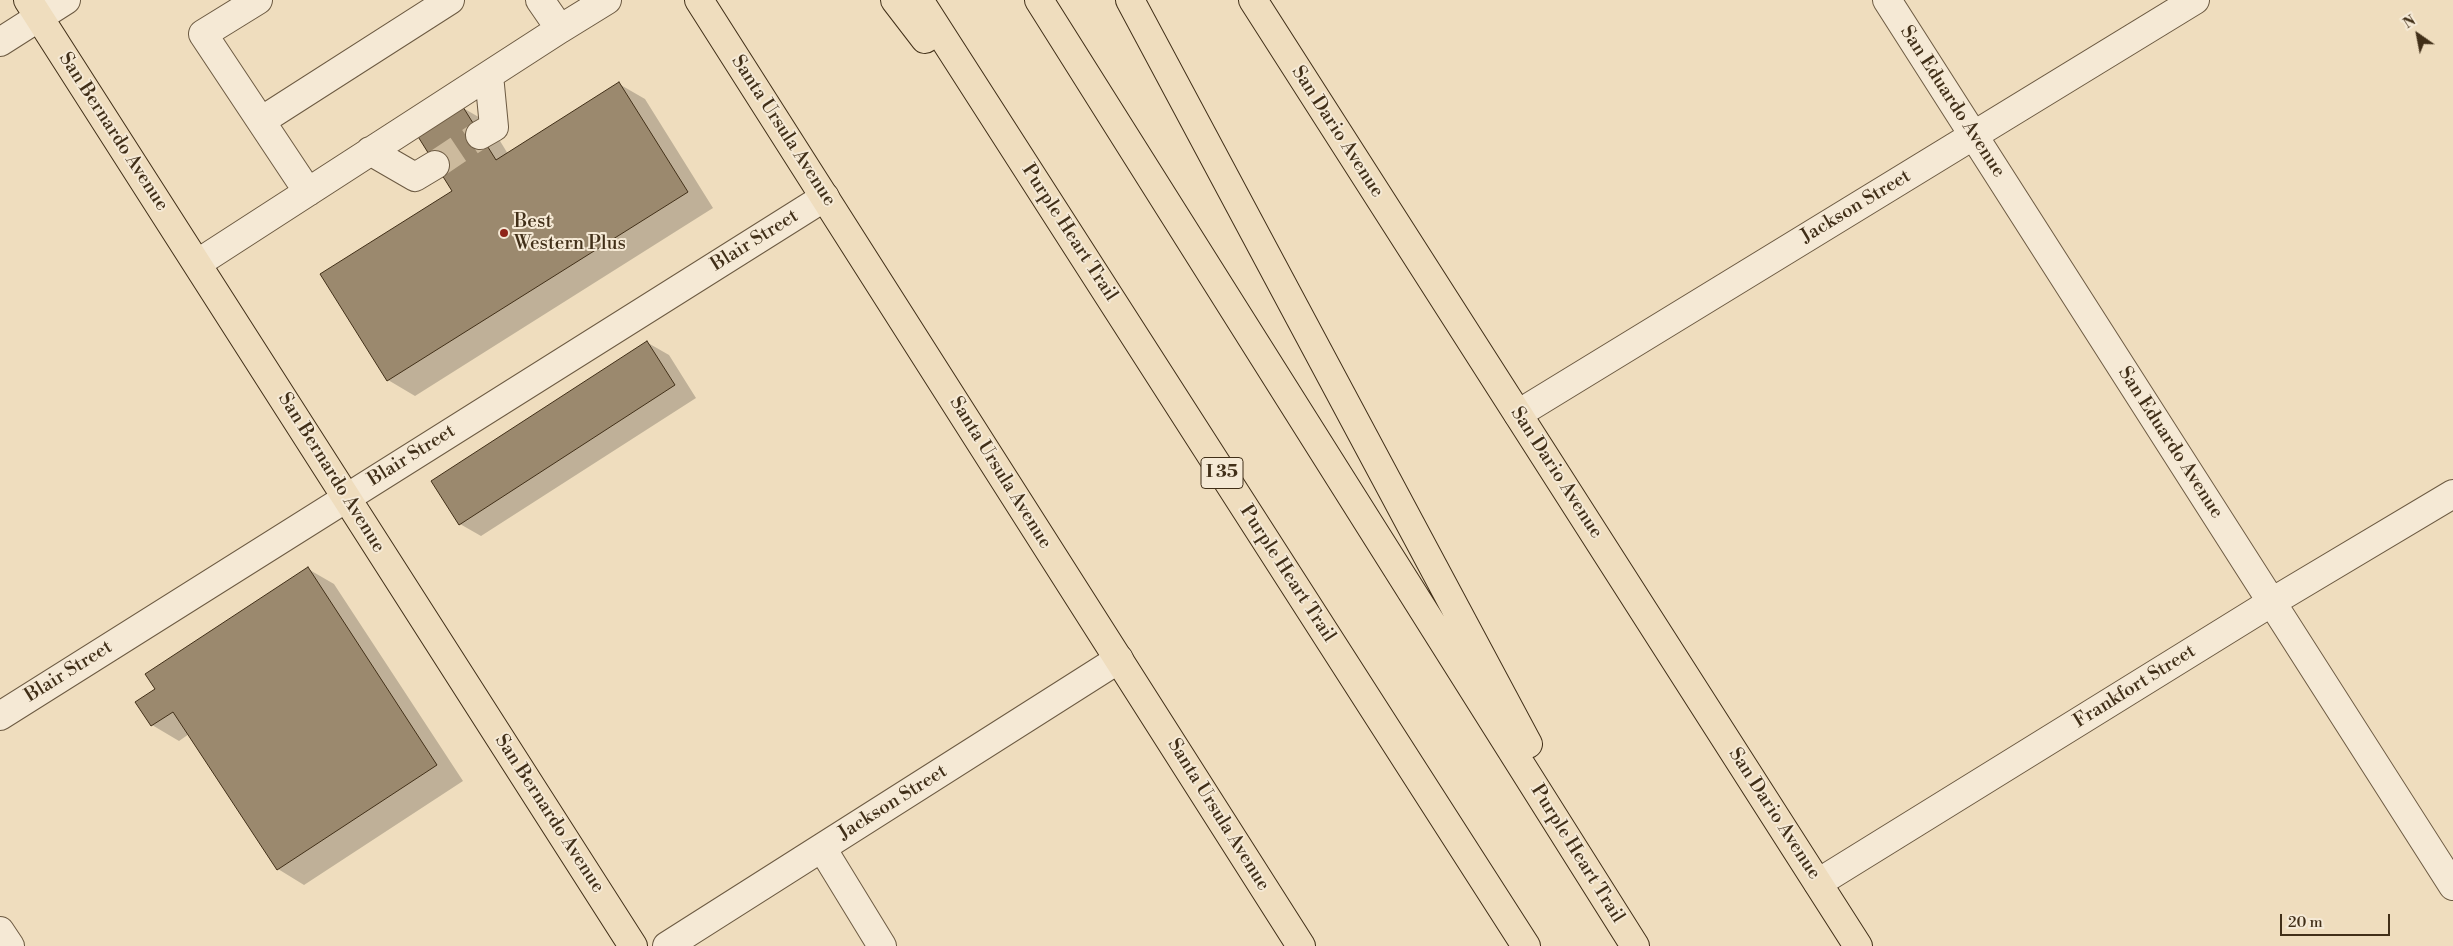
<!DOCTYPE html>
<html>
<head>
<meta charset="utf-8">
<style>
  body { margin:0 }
  #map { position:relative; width:2453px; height:946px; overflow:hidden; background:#efddbe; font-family:"Libre Bodoni",serif }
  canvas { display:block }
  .north { position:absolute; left:2393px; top:10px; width:50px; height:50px; -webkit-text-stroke:4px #f5e9d5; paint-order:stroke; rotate:327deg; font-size:14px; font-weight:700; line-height:20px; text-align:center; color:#412f18 }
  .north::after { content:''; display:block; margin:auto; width:18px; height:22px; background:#412f18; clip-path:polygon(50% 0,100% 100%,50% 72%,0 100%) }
  .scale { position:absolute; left:2280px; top:914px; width:110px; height:22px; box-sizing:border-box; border:2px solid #412f18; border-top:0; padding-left:6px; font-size:15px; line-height:18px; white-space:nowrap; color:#412f18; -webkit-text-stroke:4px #f5e9d5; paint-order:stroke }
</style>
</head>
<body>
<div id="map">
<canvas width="2453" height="946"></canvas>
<div class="north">N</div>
<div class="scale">20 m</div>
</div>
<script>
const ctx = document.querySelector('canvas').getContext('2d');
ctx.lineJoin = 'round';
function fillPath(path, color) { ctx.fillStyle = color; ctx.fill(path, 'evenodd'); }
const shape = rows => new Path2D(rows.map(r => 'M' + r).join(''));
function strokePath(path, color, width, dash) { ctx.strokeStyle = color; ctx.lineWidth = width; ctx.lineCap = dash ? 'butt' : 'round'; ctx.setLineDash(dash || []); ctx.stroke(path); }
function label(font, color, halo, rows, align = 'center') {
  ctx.font = font + ' "Libre Bodoni",serif'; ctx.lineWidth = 4; ctx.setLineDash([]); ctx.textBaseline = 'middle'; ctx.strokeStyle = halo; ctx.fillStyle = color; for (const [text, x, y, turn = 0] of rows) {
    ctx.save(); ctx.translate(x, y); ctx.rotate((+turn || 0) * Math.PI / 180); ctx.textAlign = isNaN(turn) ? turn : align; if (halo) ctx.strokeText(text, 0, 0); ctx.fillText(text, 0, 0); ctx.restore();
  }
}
fillPath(shape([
  [619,84,645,99,713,208,415,396,388,380,322,275,454,192,463,108,489,123,508,154],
  [648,343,669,355,696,398,481,536,460,524],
  [308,569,334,584,463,781,304,885,278,869,189,734,179,741,152,725,137,702,157,689]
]), '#0003');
const building = shape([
  [619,82,688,192,387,381,320,274,452,191,417,135,463,107,496,160,619,82],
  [647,341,675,385,459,525,431,481,647,341],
  [308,567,437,765,277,870,173,712,151,726,135,702,155,689,145,674,308,567]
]);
fillPath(building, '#9b896e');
strokePath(building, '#412f18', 1);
strokePath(shape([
  [435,165,480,135]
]), '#ccba9d', 28, [28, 14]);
const minor = shape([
  [258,0,203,34,308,192],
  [1887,0,2453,886],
  [560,29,607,0],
  [0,42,66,0],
  [261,121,450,0],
  [480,135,494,127,489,75],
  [370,151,415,177,435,165],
  [198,263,560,29,540,0],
  [1518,414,2195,0],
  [0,716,825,197],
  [822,848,882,946],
  [1818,883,2272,602,2453,494],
  [0,931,10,946],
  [667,946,1119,659]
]);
const major = shape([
  [28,0,633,946],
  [699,0,1301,946],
  [1253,0,1858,946]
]);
const highway = shape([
  [895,0,925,39],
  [919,0,1526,946],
  [1039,0,1635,946],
  [1130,0,1528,744]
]);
strokePath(minor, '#6c5a42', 30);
strokePath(major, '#412f18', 30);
strokePath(highway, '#412f18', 30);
strokePath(minor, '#f5e9d5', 28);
strokePath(major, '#efddbe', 28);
strokePath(highway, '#efddbe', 28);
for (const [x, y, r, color] of [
  [504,233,5,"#8f2418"]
]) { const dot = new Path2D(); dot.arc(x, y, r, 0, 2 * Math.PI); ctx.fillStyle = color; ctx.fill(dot); strokePath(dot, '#f5e9d5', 2); }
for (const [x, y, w] of [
  [1222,473,42]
]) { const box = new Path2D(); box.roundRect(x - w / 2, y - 15.5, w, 31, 4); ctx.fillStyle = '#f5e9d5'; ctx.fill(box); strokePath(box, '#412f18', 1); }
label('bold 18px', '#412f18', null, [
  ["I 35",1222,473]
]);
label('19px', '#412f18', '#f5e9d5', [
  ["San Eduardo Avenue",1952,102,57],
  ["Santa Ursula Avenue",783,131,57],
  ["San Bernardo Avenue",113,132,57],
  ["San Dario Avenue",1337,132,57],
  ["Jackson Street",1856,207,-31],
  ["Purple Heart Trail",1069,233,57],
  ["Blair Street",755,241,-32],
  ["San Eduardo Avenue",2170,443,57],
  ["Blair Street",412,456,-32],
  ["San Bernardo Avenue",331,473,58],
  ["Santa Ursula Avenue",1000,473,58],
  ["San Dario Avenue",1556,473,57],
  ["Purple Heart Trail",1287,574,57],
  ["Blair Street",69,672,-32],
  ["Frankfort Street",2135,687,-32],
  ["Jackson Street",893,803,-32],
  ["San Bernardo Avenue",549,814,57],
  ["San Dario Avenue",1774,814,57],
  ["Santa Ursula Avenue",1218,815,58],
  ["Purple Heart Trail",1577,854,58]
]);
label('19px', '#412f18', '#f5e9d5', [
  ["Best",514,222],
  ["Western Plus",514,244]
], 'left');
</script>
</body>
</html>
